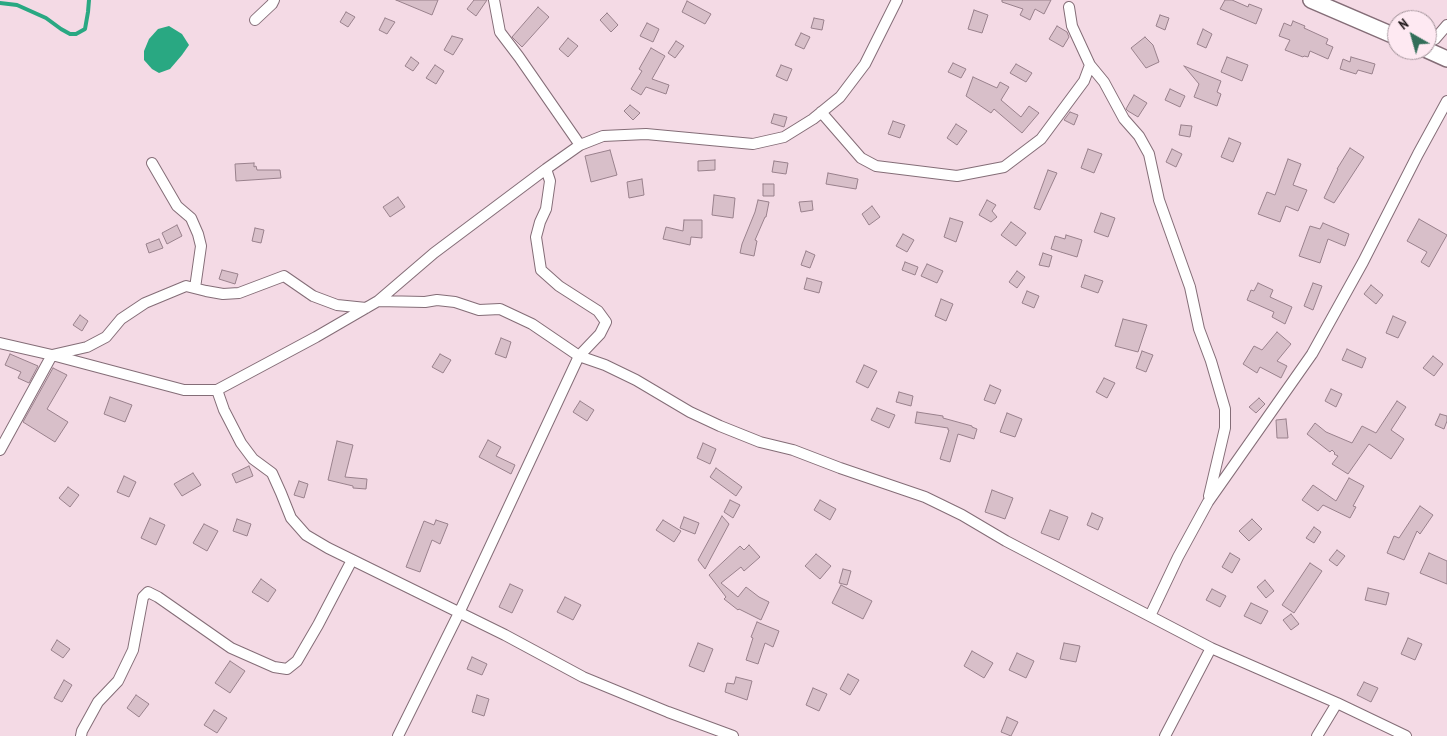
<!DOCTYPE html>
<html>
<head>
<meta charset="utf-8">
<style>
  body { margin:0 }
  #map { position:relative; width:1447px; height:736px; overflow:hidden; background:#f4dae5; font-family:"PT Sans Narrow",sans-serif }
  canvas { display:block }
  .north { position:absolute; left:1387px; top:10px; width:50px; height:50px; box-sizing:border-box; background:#fee9f2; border:1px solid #a5959c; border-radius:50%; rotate:322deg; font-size:14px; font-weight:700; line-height:20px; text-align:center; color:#20181b }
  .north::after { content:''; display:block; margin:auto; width:18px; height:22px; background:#326e59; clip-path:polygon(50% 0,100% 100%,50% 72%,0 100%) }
</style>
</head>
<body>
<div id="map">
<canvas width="1447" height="736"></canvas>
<div class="north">N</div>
</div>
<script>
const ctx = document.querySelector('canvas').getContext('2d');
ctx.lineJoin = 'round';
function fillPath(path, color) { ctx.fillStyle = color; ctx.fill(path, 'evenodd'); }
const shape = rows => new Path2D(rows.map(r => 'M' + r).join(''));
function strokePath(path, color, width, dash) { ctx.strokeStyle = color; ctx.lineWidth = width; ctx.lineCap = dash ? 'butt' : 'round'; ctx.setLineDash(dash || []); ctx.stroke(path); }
fillPath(shape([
  [169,26,182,34,189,45,182,55,170,69,159,73,152,69,144,60,144,51,149,39,158,29]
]), '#29a882');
strokePath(shape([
  [0,3,17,5,46,18,61,29,70,34,76,34,85,29,88,12,89,0]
]), '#29a882', 4);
const building = shape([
  [396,0,438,0,432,15,396,0],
  [474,0,487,0,476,16,467,9,474,0],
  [1002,0,1051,0,1044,14,1035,9,1030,20,1020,15,1023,9,1002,2,1002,0],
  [1225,0,1232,0,1248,7,1249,4,1262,9,1256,24,1220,9,1225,0],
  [687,1,711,14,705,24,682,12,687,1],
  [538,7,549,17,522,47,512,37,538,7],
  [974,10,988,15,982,33,968,29,974,10],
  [346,12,355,17,348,27,340,22,346,12],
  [607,13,618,25,611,32,600,20,607,13],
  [1160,15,1169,18,1165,30,1156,26,1160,15],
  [385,18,395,22,387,34,379,30,385,18],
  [814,18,824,20,822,30,811,28,814,18],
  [1293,21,1305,26,1304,28,1328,39,1326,44,1333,47,1328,59,1310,51,1308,57,1304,56,1303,57,1285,50,1290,40,1279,36,1284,23,1291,26,1293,21],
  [647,23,659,29,653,42,640,36,647,23],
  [1057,26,1067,32,1069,37,1063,47,1049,39,1057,26],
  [1203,29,1212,34,1206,48,1197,44,1203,29],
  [801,33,810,37,804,49,795,45,801,33],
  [452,36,463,39,453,55,444,50,452,36],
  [1145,37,1153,45,1159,62,1146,68,1131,48,1145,37],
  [568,38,578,46,568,57,559,49,568,38],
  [676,41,684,46,675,58,668,53,676,41],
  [651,48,665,56,652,79,669,85,666,94,646,87,641,95,631,89,642,71,639,69,651,48],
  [411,57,419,63,413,71,405,66,411,57],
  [1227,57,1248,65,1242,81,1221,72,1227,57],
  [1351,57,1375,64,1372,74,1358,70,1356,74,1340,69,1343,59,1350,62,1351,57],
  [953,63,966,69,961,78,948,72,953,63],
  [1016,64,1032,73,1026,82,1010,73,1016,64],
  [435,65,444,71,436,84,426,78,435,65],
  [781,65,792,69,787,81,776,76,781,65],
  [1184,66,1221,81,1217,92,1221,94,1217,106,1194,97,1199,84,1184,66],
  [973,77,997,88,1000,82,1009,87,1001,100,1021,117,1029,106,1039,113,1022,133,994,109,991,113,966,96,973,77],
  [1170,89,1185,96,1180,107,1165,100,1170,89],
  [1134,95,1147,103,1138,117,1128,111,1126,109,1134,95],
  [630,105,640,113,633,120,624,111,630,105],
  [1070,112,1078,115,1074,125,1064,120,1070,112],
  [774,114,787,117,784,127,771,123,774,114],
  [893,121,905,125,900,138,888,134,893,121],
  [956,124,967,131,957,145,947,138,956,124],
  [1181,125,1192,126,1190,137,1179,135,1181,125],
  [1229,138,1241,143,1233,162,1221,157,1229,138],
  [1350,148,1364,157,1334,203,1324,198,1338,169,1337,169,1350,148],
  [1088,149,1102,154,1094,173,1081,168,1088,149],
  [1172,149,1182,154,1176,167,1166,162,1172,149],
  [610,150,617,175,591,182,585,156,610,150],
  [1288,159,1301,164,1293,185,1307,190,1298,211,1286,206,1280,222,1258,214,1267,192,1275,195,1288,159],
  [715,160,715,170,698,171,698,161,715,160],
  [774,161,788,163,786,174,772,172,774,161],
  [254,163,254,167,256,166,257,170,280,170,281,178,236,181,235,164,254,163],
  [1048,170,1057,173,1040,210,1034,208,1048,170],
  [828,173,858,179,856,189,826,184,828,173],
  [642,179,644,195,629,198,627,182,642,179],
  [763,184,774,184,774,196,763,196,763,184],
  [714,195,735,198,733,218,712,215,714,195],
  [398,197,405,207,390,217,383,207,398,197],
  [758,200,769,202,766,217,765,217,755,240,757,241,754,256,740,253,742,244,755,212,758,200],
  [987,200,996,205,992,211,997,217,991,222,979,215,987,200],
  [812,201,813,210,801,212,799,202,812,201],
  [872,206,880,217,869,225,862,214,872,206],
  [1101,213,1115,218,1108,237,1094,232,1101,213],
  [950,218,963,222,956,242,944,237,950,218],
  [1419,219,1447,235,1429,267,1421,262,1427,252,1407,241,1419,219],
  [684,220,702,220,702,238,691,237,690,245,663,239,666,227,683,231,684,220],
  [1011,222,1026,233,1016,246,1001,235,1011,222],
  [1323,223,1349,234,1345,246,1328,239,1320,263,1299,256,1310,226,1320,229,1323,223],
  [177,225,182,236,167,244,162,233,177,225],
  [255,228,264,230,261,243,252,241,255,228],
  [903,234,914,240,907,252,896,246,903,234],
  [1066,235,1082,240,1077,257,1051,249,1055,236,1065,239,1066,235],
  [159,239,163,248,149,253,146,244,159,239],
  [806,251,815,255,810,268,801,265,806,251],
  [1043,253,1052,256,1049,267,1039,265,1043,253],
  [905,262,918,267,915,275,902,270,905,262],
  [927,264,943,271,937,283,921,276,927,264],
  [222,270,238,274,235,284,219,279,222,270],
  [1017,271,1025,277,1017,288,1009,282,1017,271],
  [1085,275,1103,281,1098,293,1081,287,1085,275],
  [807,278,822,282,819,293,804,289,807,278],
  [1258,283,1273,290,1270,297,1292,307,1285,324,1272,317,1274,312,1247,300,1251,290,1254,291,1258,283],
  [1313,283,1322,286,1313,310,1304,306,1313,283],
  [1371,285,1383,295,1376,304,1364,294,1371,285],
  [1027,291,1039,296,1034,308,1022,303,1027,291],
  [941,299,953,304,946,321,935,316,941,299],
  [80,315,88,321,82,331,73,325,80,315],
  [1393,316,1406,322,1398,338,1386,333,1393,316],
  [1123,319,1147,325,1138,352,1115,346,1123,319],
  [1277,332,1291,344,1277,361,1287,366,1281,378,1260,367,1257,373,1243,364,1254,346,1262,350,1277,332],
  [501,338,511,342,506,358,495,354,501,338],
  [1347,349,1366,358,1362,368,1342,360,1347,349],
  [1142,351,1153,355,1146,372,1136,368,1142,351],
  [10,354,38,366,29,383,18,378,21,372,5,365,10,354],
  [440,354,451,360,443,373,432,367,440,354],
  [1433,356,1443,364,1434,376,1423,368,1433,356],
  [864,365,877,371,868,388,856,382,864,365],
  [53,368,67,375,47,409,68,422,55,442,23,422,53,368],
  [1104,378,1115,383,1107,398,1096,392,1104,378],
  [990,385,1001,390,995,404,984,400,990,385],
  [1331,389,1342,394,1336,407,1325,401,1331,389],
  [899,392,913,396,911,406,896,402,899,392],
  [110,397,132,405,125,422,104,414,110,397],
  [1259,398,1265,404,1256,413,1249,407,1259,398],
  [580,401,594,410,587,421,573,412,580,401],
  [1397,401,1406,407,1391,430,1404,439,1391,459,1369,444,1348,474,1332,464,1338,456,1334,454,1335,453,1332,450,1330,452,1307,434,1315,423,1326,432,1352,443,1362,426,1376,433,1397,401],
  [877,408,895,415,889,428,871,420,877,408],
  [917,412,943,416,943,418,972,426,972,427,977,429,974,439,958,434,950,462,940,459,949,430,948,430,948,428,915,423,917,412],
  [1007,413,1022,419,1015,437,1000,432,1007,413],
  [1440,414,1447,416,1447,421,1444,429,1435,425,1440,414],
  [1286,419,1288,438,1277,438,1276,420,1286,419],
  [488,440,501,447,496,456,515,465,511,474,479,457,488,440],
  [337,441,353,445,345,477,367,479,366,489,353,488,353,486,328,480,337,441],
  [703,443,716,449,710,464,697,458,703,443],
  [249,466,253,476,236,483,232,474,249,466],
  [716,468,742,487,736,496,710,477,716,468],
  [193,473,201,485,182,496,174,484,193,473],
  [124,476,136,482,129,497,117,492,124,476],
  [1349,478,1364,486,1353,506,1356,507,1350,518,1323,505,1318,511,1302,500,1313,485,1336,501,1349,478],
  [299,481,308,484,304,498,294,495,299,481],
  [68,487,79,495,70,507,59,498,68,487],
  [992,490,1013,498,1005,519,985,512,992,490],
  [730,500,740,505,733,518,724,512,730,500],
  [820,500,836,509,830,520,814,510,820,500],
  [1420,506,1433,515,1420,534,1417,531,1404,560,1387,553,1394,536,1399,538,1420,506],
  [1050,510,1068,517,1059,540,1041,533,1050,510],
  [1092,513,1103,518,1098,530,1087,525,1092,513],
  [722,516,729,524,705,569,698,560,722,516],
  [684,517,699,523,695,534,680,528,684,517],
  [150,518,165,525,156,545,141,538,150,518],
  [237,519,251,524,247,536,233,531,237,519],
  [1252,519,1262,529,1249,541,1239,531,1252,519],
  [436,520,448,524,440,544,432,540,420,572,406,567,424,521,434,525,436,520],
  [663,520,681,531,674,542,656,530,663,520],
  [204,524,218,531,207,551,193,543,204,524],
  [1314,527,1321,532,1314,543,1306,538,1314,527],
  [749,545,760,557,744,571,741,567,721,583,738,597,746,587,759,597,769,602,761,620,739,609,738,610,724,599,726,597,709,575,740,546,744,550,749,545],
  [1337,550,1345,556,1337,566,1329,560,1337,550],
  [1230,553,1240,559,1232,573,1222,567,1230,553],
  [1429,553,1447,561,1447,584,1420,573,1429,553],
  [816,554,831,566,820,579,805,566,816,554],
  [1310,563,1322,571,1294,613,1282,605,1310,563],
  [843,569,851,571,847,585,839,583,843,569],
  [261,579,276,590,268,602,252,592,261,579],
  [1265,580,1274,591,1266,598,1257,587,1265,580],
  [510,584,523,590,512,613,499,607,510,584],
  [841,585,872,601,863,619,832,603,841,585],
  [1368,588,1389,593,1386,605,1365,600,1368,588],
  [1212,589,1226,596,1220,607,1206,600,1212,589],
  [565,597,581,605,573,620,557,612,565,597],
  [1251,603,1268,611,1261,624,1244,616,1251,603],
  [1291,614,1299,624,1291,630,1283,620,1291,614],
  [757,622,779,631,773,647,765,643,758,664,746,660,753,638,751,637,757,622],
  [1408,638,1422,644,1415,660,1401,654,1408,638],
  [57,640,70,649,63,658,51,650,57,640],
  [698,643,713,649,704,672,689,666,698,643],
  [1064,643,1080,646,1076,662,1060,659,1064,643],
  [972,651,993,663,984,678,964,666,972,651],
  [1017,653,1034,661,1026,678,1009,670,1017,653],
  [472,657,487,664,482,675,467,669,472,657],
  [230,661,245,671,230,693,215,683,230,661],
  [848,674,859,680,850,695,840,689,848,674],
  [736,677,752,681,747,700,725,692,727,683,734,684,736,677],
  [64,680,72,685,62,702,54,698,64,680],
  [1364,682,1378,688,1371,702,1357,695,1364,682],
  [813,688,827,694,819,711,806,705,813,688],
  [136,695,149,704,139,717,127,708,136,695],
  [477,695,489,699,484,716,472,712,477,695],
  [214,710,227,718,217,733,204,725,214,710],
  [1007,717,1018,722,1011,736,1001,732,1007,717]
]);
fillPath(building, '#d8bfc9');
strokePath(building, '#99818c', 1);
const street = shape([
  [494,0,500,32,519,57,580,145],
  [255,20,272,4,274,0],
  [1427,43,1435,39,1447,25],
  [1090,65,1104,82,1124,119,1139,136,1149,154,1159,200,1190,287,1199,329,1211,361,1225,409,1225,428,1209,496],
  [821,112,861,158,876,166,957,176,1004,167,1041,139,1084,81,1090,65,1072,26,1069,7],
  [152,163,177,206,191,218,198,234,201,246,195,288],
  [378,301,425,302,437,300,455,302,479,310,500,309,532,324,579,356,605,365,636,380,690,412,720,426,760,442,793,450,840,468,925,497,962,515,1006,541,1211,648,1337,703,1406,736],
  [0,343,52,355,184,390,217,390,316,337,378,301,434,253,546,169,580,145,603,136,646,134,753,144,784,137,813,119,840,97,865,64,897,0],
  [217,390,224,410,241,443,253,459,272,473,281,493,291,518,306,535,328,548,505,635,583,677,668,712,733,736],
  [0,450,52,355,87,347,106,337,121,319,145,303,186,286,206,291,223,294,239,293,284,276,313,296,337,305,366,308],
  [1150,616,1178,557,1208,502,1312,354,1363,262,1418,154,1447,101],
  [81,736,82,731,98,702,118,681,133,650,143,597,148,592,158,597,231,648,274,667,287,669,297,661,318,625,352,560],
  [398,736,459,613,579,356,600,334,606,322,598,311,559,286,541,270,536,237,540,222,546,209,550,181,546,169],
  [1165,736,1211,648],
  [1317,736,1337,703]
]);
const secondary = shape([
  [1311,0,1397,37],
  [1427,50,1447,59]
]);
strokePath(street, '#846d77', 12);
strokePath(secondary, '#846d77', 18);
strokePath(street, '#fff', 10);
strokePath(secondary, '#fff', 15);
</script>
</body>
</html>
